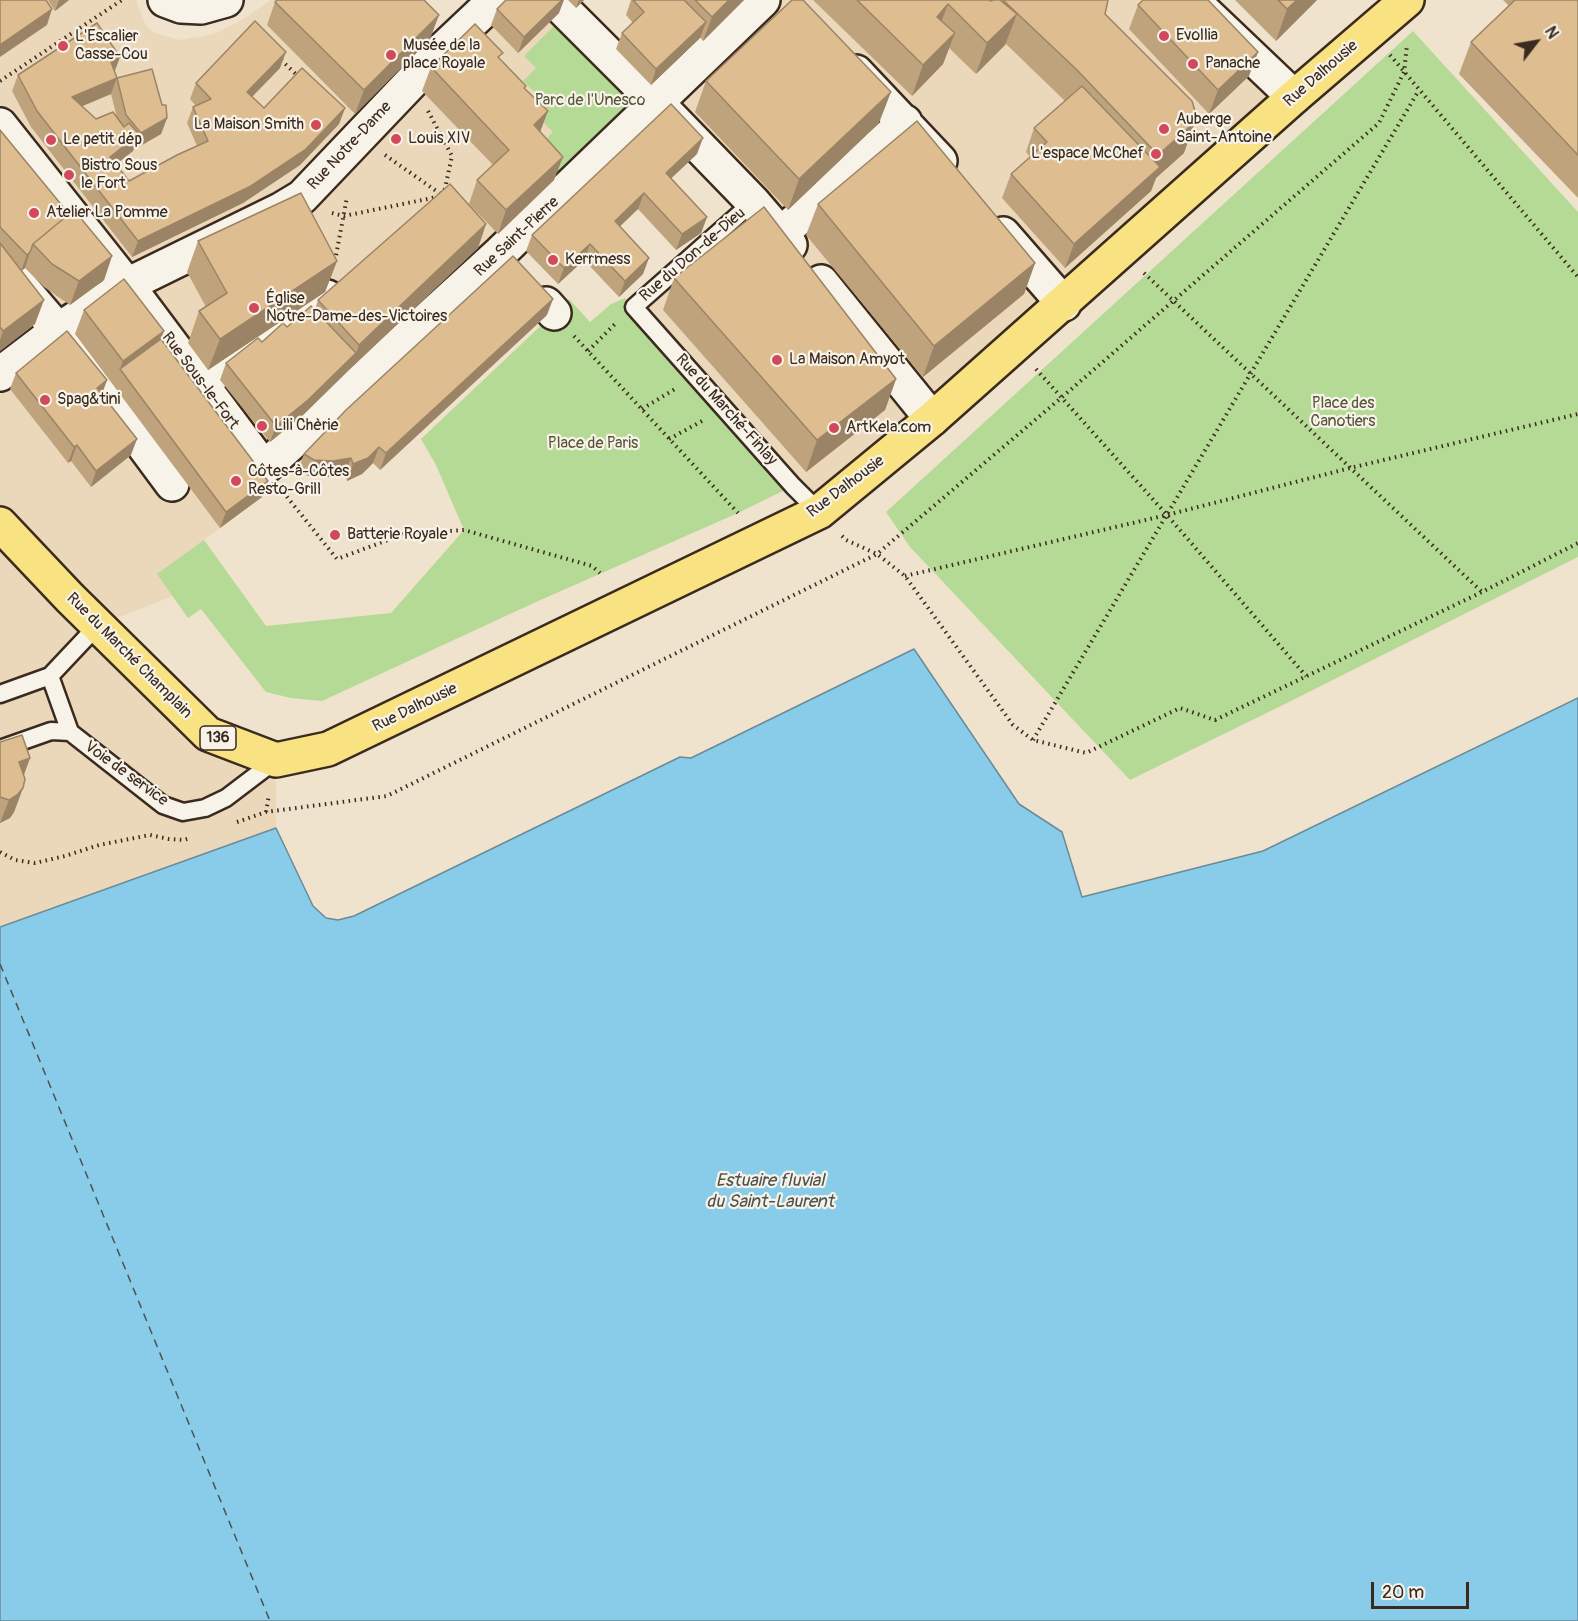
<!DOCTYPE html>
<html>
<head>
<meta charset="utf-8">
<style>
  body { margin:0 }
  #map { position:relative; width:1578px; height:1621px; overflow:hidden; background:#f0e3ce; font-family:Pangolin,sans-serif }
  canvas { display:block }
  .north { position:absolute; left:1506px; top:12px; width:60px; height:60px; -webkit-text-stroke:4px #f7f3e8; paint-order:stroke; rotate:59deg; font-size:16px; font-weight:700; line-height:24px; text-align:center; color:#3b2a1e }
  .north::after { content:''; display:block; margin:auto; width:21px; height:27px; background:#3b2a1e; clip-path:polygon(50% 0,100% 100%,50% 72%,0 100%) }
  .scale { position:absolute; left:1371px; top:1582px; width:98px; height:27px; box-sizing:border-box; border:3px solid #3b2a1e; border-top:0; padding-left:8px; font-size:18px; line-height:21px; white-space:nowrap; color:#3b2a1e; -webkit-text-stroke:4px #f7f3e8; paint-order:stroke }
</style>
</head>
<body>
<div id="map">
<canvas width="1578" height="1621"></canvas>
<div class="north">N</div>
<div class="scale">20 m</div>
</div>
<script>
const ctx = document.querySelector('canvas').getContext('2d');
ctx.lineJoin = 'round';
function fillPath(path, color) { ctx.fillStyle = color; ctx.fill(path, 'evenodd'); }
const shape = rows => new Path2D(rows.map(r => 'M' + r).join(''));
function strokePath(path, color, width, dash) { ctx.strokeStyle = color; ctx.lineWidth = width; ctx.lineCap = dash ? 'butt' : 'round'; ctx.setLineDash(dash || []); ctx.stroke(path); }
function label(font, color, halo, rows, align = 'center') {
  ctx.font = font + ' Pangolin,sans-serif'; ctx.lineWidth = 4.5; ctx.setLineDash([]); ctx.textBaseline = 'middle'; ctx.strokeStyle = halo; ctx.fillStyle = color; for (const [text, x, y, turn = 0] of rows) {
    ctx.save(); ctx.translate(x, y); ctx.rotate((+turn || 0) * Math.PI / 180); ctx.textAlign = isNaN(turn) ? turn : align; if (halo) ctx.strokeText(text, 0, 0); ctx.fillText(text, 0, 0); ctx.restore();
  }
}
fillPath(shape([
  [0,0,136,0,146,26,155,33,180,40,214,34,240,21,271,0,391,0,442,50,495,0,554,0,656,101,763,0,1192,0,1294,97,819,512,634,307,752,202,657,102,255,487,262,497,204,540,220,562,173,596,99,625,190,716,276,760,276,828,0,927]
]), '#ebd8bb');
fillPath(shape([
  [567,13,656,102,567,190,532,154,553,132,531,110,542,99,523,81,536,68,524,56],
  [1413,31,1578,212,1578,557,1287,703,1130,780,910,547,886,512],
  [625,298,793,486,738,513,536,602,322,701,291,698,266,692,201,609,188,618,157,574,204,540,266,626,391,613,464,530,436,465,421,439,569,299,590,322,611,304]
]), '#b4da95');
const water = shape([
  [914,649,1019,804,1062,832,1082,897,1263,851,1578,698,1578,1621,0,1621,0,927,276,828,313,906,326,918,338,920,354,916,680,757,691,758,914,649]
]);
fillPath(water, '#88cce9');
strokePath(water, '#698b98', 1.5);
strokePath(shape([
  [0,964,270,1621]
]), '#4e5251', 1.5, [8, 6]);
const lane = shape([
  [753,202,634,307,793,486,819,512],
  [50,676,70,732,163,805,183,812,205,808,226,798,276,760],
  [0,694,50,676,98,625],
  [0,749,51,731,70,732]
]);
const street = shape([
  [165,0,181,6,201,7,226,0],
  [554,0,656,102,753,202,790,245],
  [1192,0,1294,97],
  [856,72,940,161],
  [0,125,127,285,264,468,500,253,763,0],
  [781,234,905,122],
  [1003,234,1064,304],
  [0,262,58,330,172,484],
  [821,282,932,419],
  [546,304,554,313],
  [0,374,58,330,127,285,282,209,302,197,442,50,495,0],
  [202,382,327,297]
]);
const primary = shape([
  [0,524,70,598,208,734,276,760,328,749,819,512,932,419,1294,97,1407,0]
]);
strokePath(lane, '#3b2a1e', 21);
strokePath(street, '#3b2a1e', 38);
strokePath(primary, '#3b2a1e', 38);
strokePath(shape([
  [1390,55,1578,277],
  [281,60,299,77],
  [0,81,122,0],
  [428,111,452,156,444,193],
  [385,155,442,195],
  [332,213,344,216,437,197],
  [335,261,347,197],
  [1144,273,1482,592],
  [574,336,738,513],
  [588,351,617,322],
  [1036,369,1167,515,1306,676],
  [642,409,675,389],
  [669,439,704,420],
  [283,492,337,559,404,534,464,530,592,566,600,573],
  [842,536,846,540,877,554,905,576,1013,725,1033,740,1086,753,1180,708,1215,720,1482,592,1578,543],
  [905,576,1167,515,1350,468,1578,414],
  [1033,740,1419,90],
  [266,812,269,795],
  [237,822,266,812,387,796,877,554,1061,398,1379,123,1404,72,1407,45],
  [0,852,15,860,35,863,65,856,99,845,150,835,169,839,184,840,190,838]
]), '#3b2a1e', 4, [1.5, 4.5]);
strokePath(lane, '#f7f3e8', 16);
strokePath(street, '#f7f3e8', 33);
strokePath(primary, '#f8e281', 33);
fillPath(shape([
  [48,0,69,0,55,11],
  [568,0,584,0,576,8],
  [631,0,744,0,703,41,700,37,651,85,616,49,622,33,633,23,626,15],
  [813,0,1108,0,1105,14,1184,153,1156,178,1151,191,1065,268,1002,198,1011,174,1030,157,1026,152,1034,128,1065,101,1006,44,976,74,949,48,943,64,912,96],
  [1235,0,1317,0,1276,41],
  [1503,0,1578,0,1578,198,1459,74,1471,42,1509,6],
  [275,2,430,39,355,114,267,25],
  [1138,5,1249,76,1209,114,1129,29],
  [497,9,559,13,518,53,491,25],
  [120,57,114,72,111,94,82,106,96,119,117,118,111,94,117,78,162,105,167,118,161,134,135,149,134,148,133,151,115,164,129,181,197,146,187,123,193,107,196,106,190,99,196,83,280,68,252,97,264,108,345,108,339,124,300,165,243,203,132,257,31,127,12,91,18,75],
  [501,60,525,89,540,132,554,180,498,234,469,204,477,180,493,165,422,91,431,67],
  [706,81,879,123,788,210,695,112],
  [0,130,69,214,112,256,104,280,70,305,44,287,25,268,22,271,35,324,0,351],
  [697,154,671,178,707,217,701,233,676,250,638,209,620,226,643,274,619,297,584,260,558,284,526,251,532,235],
  [818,204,1035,263,1024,294,923,377,806,235],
  [486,224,478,248,350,369,302,416,270,442,220,380,226,363,287,327,315,309,318,300],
  [198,241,337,261,325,292,208,370,188,343,199,311,206,307,187,272],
  [674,278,896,379,885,410,806,472,663,310],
  [84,310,161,339,262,497,220,528,75,334],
  [547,315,380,470,373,463,362,474,347,481,345,474,327,477,308,476,298,470,304,454],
  [16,373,107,380,102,394,131,455,91,487,71,461,68,463,10,389],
  [0,742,30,758,24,775,23,788,14,812,10,818,0,823]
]), '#bfa37c');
fillPath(shape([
  [59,0,69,0,55,11],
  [562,0,564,0,559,13,518,53,524,37],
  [579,0,584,0,576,8],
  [729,0,744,0,703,41,712,17],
  [1297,0,1317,0,1276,41,1287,9],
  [948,4,936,36,937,17],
  [52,9,47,25,0,57,0,45],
  [1017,14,1005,45,976,74,987,43],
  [439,15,430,39,355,114,364,90],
  [706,22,700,38,651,85,656,69],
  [955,33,943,64,912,96,923,65],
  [286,52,280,68,241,108,247,92],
  [1258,52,1249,76,1209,114,1218,90],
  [120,57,114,73,111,62],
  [117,78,111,94,66,113,72,97],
  [891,92,879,123,788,210,799,179],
  [345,108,339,124,300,165,243,203,132,257,138,241],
  [548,111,539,135,534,125],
  [167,118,161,134,135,149,141,133],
  [1195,122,1184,153,1156,178,1151,191,1065,268,1074,244,1151,175,1158,155],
  [139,134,133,151,104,174,110,157],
  [703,138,697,154,660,189,666,173],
  [563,157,554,180,498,234,506,210],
  [644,193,638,209,609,237,615,221],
  [707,217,701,233,676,250,682,234],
  [486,224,478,248,350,369,302,416,270,442,276,426,356,353,359,345],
  [590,244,584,260,558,284,564,268],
  [30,252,25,268,21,271,27,255],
  [112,256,104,280,70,305,79,281],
  [649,258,643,274,619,297,625,281],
  [337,261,325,292,208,370,220,339],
  [1035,263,1024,294,923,377,934,346],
  [553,299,547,315,380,470,386,453],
  [44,300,35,324,0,351,0,340,3,331],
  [164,331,155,355,120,369,123,361],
  [896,379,885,410,806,472,817,440],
  [107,380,101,396,97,388],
  [137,439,131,455,91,487,96,471],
  [77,445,71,461,68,463,74,447],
  [379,447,373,463,362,474,347,481,353,464],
  [351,458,345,474,327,477,308,476,314,460],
  [268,481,262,497,220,528,226,512],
  [30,758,21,782,19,762],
  [23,788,14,812,10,818,0,823,9,800]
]), '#9b8465');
const building = shape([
  [0,0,46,0,52,9,0,45,0,0],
  [277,0,424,0,439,15,364,90,275,2,277,0],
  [506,0,562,0,524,37,497,9,506,0],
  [633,0,684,0,706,22,656,69,622,33,644,12,633,0],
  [695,0,729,0,712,17,695,0],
  [792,0,803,0,891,92,799,179,706,81,792,0],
  [857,0,989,0,991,1,993,0,1000,0,1017,14,987,43,948,4,937,17,955,33,923,65,857,0],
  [1003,0,1108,0,1105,14,1192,101,1196,114,1195,122,1158,155,1077,70,1003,0],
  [1143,0,1208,0,1258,52,1218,90,1138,5,1143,0],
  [1278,0,1297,0,1287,9,1278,0],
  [1515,0,1578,0,1578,155,1471,42,1515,0],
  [255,21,286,52,247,92,264,108,302,68,345,108,306,149,249,187,138,241,37,111,18,75,97,23,120,57,111,62,117,78,72,97,96,119,113,112,124,127,129,123,139,134,110,157,129,181,177,155,208,141,193,107,211,99,196,83,255,21],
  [475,24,503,53,498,57,526,86,524,88,548,111,534,125,563,157,506,210,477,180,509,150,431,67,475,24],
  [152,69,162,105,166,105,167,118,141,133,126,115,117,78,152,69],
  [1082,86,1160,167,1074,244,1011,174,1047,142,1034,128,1082,86],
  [671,104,703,138,666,173,707,217,682,234,644,193,615,221,649,258,625,281,590,244,564,268,532,235,671,104],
  [917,121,1035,263,934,346,818,204,917,121],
  [0,130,69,214,33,244,30,252,27,255,0,227,0,130],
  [450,184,486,224,359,345,318,300,450,184],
  [301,193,337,261,220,339,199,311,227,293,198,241,301,193],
  [764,207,896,379,817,440,674,278,764,207],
  [74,210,112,256,79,281,52,264,33,244,74,210],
  [0,243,44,300,3,331,0,327,0,243],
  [513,256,553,299,386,453,379,447,368,458,353,464,351,458,333,461,314,460,304,454,346,410,513,256],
  [124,279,164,331,123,361,84,310,124,279],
  [311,306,356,353,308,400,276,426,226,363,258,338,262,342,283,323,287,327,311,306],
  [67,331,107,380,97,388,137,439,96,471,77,445,74,447,16,373,67,331],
  [161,339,268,481,226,512,120,369,161,339],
  [22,735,30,758,19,762,25,779,23,788,18,794,9,800,0,797,0,742,22,735]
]);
fillPath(building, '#debd90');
strokePath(building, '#9b8465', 1.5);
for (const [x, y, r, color] of [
  [1164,36,6,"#d1495b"],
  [63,46,6,"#d1495b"],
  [391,55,6,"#d1495b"],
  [1193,64,6,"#d1495b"],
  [316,125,6,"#d1495b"],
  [1164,129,6,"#d1495b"],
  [396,139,6,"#d1495b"],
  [51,140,6,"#d1495b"],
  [1156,154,6,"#d1495b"],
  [69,175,6,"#d1495b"],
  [34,213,6,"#d1495b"],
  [553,260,6,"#d1495b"],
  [254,308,6,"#d1495b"],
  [777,360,6,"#d1495b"],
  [45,400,6,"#d1495b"],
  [262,426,6,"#d1495b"],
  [834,428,6,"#d1495b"],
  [236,481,6,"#d1495b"],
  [335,535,6,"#d1495b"]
]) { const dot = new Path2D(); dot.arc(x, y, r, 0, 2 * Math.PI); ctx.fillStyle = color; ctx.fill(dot); strokePath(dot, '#f7f3e8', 2); }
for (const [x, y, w] of [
  [218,738,36]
]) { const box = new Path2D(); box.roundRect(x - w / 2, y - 12, w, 24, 4.5); ctx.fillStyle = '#f7f3e8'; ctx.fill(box); strokePath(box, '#3b2a1e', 1.5); }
label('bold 15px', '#3b2a1e', null, [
  ["136",218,738]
]);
label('16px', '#3b2a1e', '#f7f3e8', [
  ["Evollia",1176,36],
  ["L'Escalier",75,37],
  ["Casse-Cou",75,55],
  ["Musée de la",403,46],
  ["place Royale",403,64],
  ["Panache",1205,64],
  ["Auberge",1176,120],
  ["Saint-Antoine",1176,138],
  ["La Maison Smith",304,125,"right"],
  ["Louis XIV",408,139],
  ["Le petit dép",63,140],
  ["L'espace McChef",1144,154,"right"],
  ["Bistro Sous",81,166],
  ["le Fort",81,184],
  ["Atelier La Pomme",46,213],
  ["Kerrmess",565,260],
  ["Église",266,299],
  ["Notre-Dame-des-Victoires",266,317],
  ["La Maison Amyot",789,360],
  ["Spag&tini",57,400],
  ["Lili Chèrie",274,426],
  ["ArtKela.com",846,428],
  ["Côtes-à-Côtes",248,472],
  ["Resto-Grill",248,490],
  ["Batterie Royale",347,535]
], 'left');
label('16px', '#3b2a1e', '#f7f3e8', [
  ["Rue Dalhousie",1321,74,-41],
  ["Rue Notre-Dame",350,146,-47],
  ["Rue Saint-Pierre",517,237,-43],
  ["Rue du Don-de-Dieu",693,255,-41],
  ["Rue Sous-le-Fort",200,381,53],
  ["Rue du Marché-Finlay",726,410,48],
  ["Rue Dalhousie",846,487,-37],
  ["Rue du Marché Champlain",129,656,45],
  ["Rue Dalhousie",415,708,-26],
  ["Voie de service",126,774,36]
]);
label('16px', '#59563c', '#f7f3e8', [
  ["Parc de l'Unesco",590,101],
  ["Place des",1343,404],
  ["Canotiers",1343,422],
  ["Place de Paris",593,444]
]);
label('italic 18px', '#4e5251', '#f7f3e8', [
  ["Estuaire fluvial",770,1181],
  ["du Saint-Laurent",770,1202]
]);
</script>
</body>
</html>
